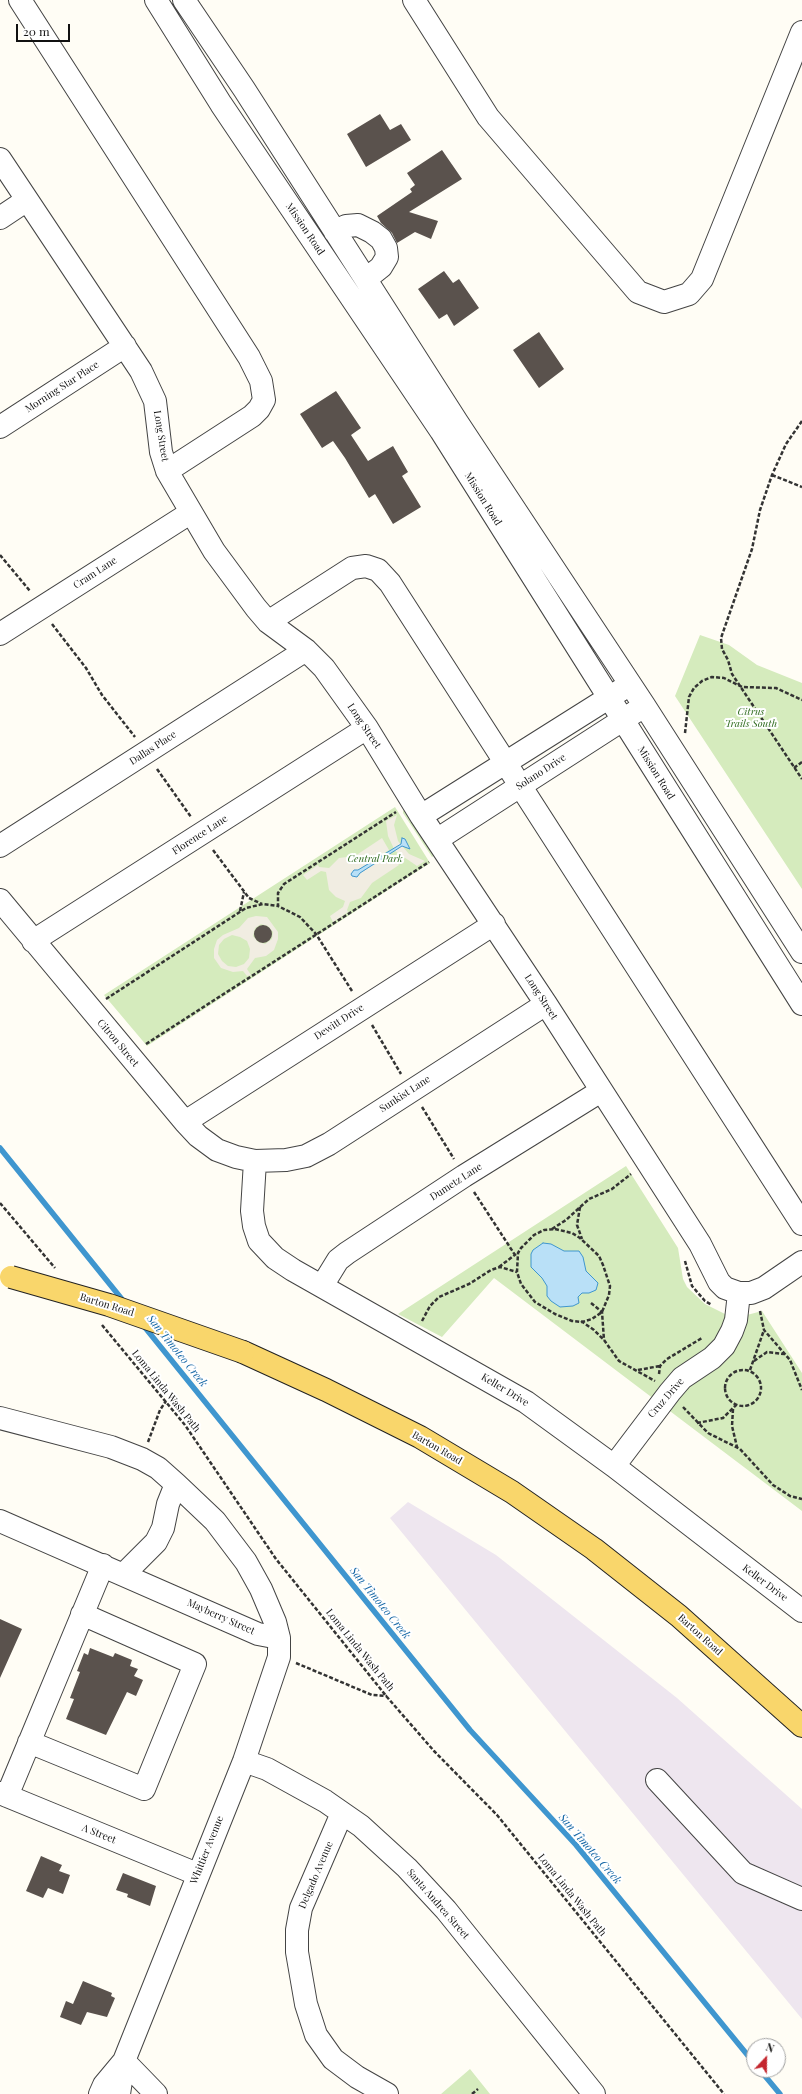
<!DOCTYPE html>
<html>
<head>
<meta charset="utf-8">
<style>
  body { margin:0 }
  #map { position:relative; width:802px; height:2094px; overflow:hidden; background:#fffdf5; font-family:"Playfair Display",serif }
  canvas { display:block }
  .north { position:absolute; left:746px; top:2038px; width:40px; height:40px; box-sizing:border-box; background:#fff; border:1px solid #a0a0a0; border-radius:50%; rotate:22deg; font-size:11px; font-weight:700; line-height:16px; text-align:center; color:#111 }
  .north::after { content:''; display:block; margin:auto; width:14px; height:18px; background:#c4262e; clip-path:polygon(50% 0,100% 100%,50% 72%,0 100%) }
  .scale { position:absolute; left:16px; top:24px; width:54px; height:18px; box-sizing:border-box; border:2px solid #111; border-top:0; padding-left:5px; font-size:12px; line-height:14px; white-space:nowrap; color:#111; -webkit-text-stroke:3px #fff; paint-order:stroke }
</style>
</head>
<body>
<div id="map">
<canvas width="802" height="2094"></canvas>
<div class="north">N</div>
<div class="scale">20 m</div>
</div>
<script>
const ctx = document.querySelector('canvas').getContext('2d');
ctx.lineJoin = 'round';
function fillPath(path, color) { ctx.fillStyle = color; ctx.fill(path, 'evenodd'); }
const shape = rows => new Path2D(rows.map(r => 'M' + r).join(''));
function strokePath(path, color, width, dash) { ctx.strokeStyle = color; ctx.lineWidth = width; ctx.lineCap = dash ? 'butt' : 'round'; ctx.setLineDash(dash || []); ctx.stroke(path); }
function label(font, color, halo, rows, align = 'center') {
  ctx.font = font + ' "Playfair Display",serif'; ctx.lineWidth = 4; ctx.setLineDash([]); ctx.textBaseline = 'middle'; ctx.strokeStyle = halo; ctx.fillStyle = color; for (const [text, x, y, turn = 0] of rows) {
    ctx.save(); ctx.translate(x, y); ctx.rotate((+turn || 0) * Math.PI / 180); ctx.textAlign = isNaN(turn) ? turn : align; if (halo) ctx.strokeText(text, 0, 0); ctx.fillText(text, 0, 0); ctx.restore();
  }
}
fillPath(shape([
  [408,1502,496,1555,677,1698,802,1809,802,2019,390,1518]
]), '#eee6ef');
fillPath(shape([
  [700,635,729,645,757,665,802,683,802,889,675,696],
  [395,807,430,863,147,1046,104,995],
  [406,809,435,855,432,857,403,813,403,811],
  [626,1166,678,1248,683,1279,687,1287,705,1304,725,1314,747,1315,762,1311,802,1373,802,1511,494,1278,442,1337,398,1314],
  [470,2069,490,2094,441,2094]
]), '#d5ebbd');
fillPath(shape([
  [397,815,394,825,398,841,409,854,425,861,417,866,395,851,388,836,386,821],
  [382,838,389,850,358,870,352,872,352,876,359,876,360,873,391,854,399,865,372,883,361,898,350,902,347,910,348,912,333,922,330,916,343,907,345,901,336,897,329,890,326,872,321,871,307,880,303,875,318,865,319,867,329,868,339,858,355,856],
  [256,916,267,917,278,932,278,939,274,950,266,956,255,958,247,969,251,975,247,976,243,971,233,972,221,968,214,958,214,949,217,940,223,935,239,928,248,918],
  [261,924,268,926,273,932,272,939,265,944,258,942,253,936,255,928],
  [232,935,240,937,247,941,250,949,249,958,244,964,236,967,228,966,222,961,218,954,219,945,224,939]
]), '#f1ede2');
const water = shape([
  [402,838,405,839,410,849,402,846,360,873,357,877,352,876,351,874,354,870,358,870,401,844,402,838],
  [543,1243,551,1244,564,1251,579,1251,583,1257,586,1271,598,1283,596,1290,589,1293,582,1293,578,1297,579,1303,573,1306,560,1307,551,1301,547,1296,547,1286,542,1278,531,1267,531,1254,533,1250,543,1243]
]);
fillPath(water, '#b9e0f7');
strokePath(water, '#3f96cf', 1);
strokePath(shape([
  [0,1148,125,1303],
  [143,1325,470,1730,576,1845,754,2063],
  [760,2070,780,2094]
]), '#3f96cf', 5.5);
fillPath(shape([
  [380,114,390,130,401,124,411,140,366,167,347,134],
  [442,150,462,179,409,212,438,221,431,239,415,232,397,243,392,233,381,223,377,216,412,192,410,189,415,185,407,173],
  [444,271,453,283,459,279,479,308,454,326,447,314,439,319,418,289],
  [539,332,564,369,539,388,513,350],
  [336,391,361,428,351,435,368,461,393,446,408,472,402,476,421,507,393,524,375,494,369,498,345,458,333,441,322,448,300,414],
  '254 934a9 9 0 1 1 18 0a9 9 0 1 1-18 0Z',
  [0,1619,22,1629,0,1678],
  [90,1648,113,1657,115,1653,132,1660,130,1666,138,1669,134,1676,143,1680,136,1696,127,1692,106,1735,66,1719,74,1699,70,1698,80,1672,77,1671,84,1653,88,1655],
  [41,1856,62,1865,59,1871,70,1875,63,1894,48,1888,43,1898,26,1891],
  [123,1873,156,1886,150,1906,127,1897,128,1894,116,1890],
  [83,1981,112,1993,111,1996,115,1998,107,2017,87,2012,81,2025,60,2017,66,2001,73,2004]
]), '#5a524d');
const minor = shape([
  [20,0,249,357,261,381,264,400,259,409,252,416,167,471],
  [156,0,221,104,441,431,802,1004],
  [184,0,244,89,457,422,644,705,802,952],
  [414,0,488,117,638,292,664,302,689,294,702,279,802,32],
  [0,159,141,371,155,401,161,452,167,471,214,551,256,608,268,622,306,650,324,668,367,728,421,816,546,1004,700,1244,719,1282,725,1288,739,1293,751,1293,764,1288,802,1262],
  [0,218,27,200],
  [335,232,346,226,358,225,372,232,381,239,386,248,387,257,381,267,366,279],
  [0,427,125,346],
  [268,622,352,568,366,566,378,570,390,583,802,1224],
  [0,634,190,513],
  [421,816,621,690],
  [438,839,635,712],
  [0,846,306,650],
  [0,900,185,1122,198,1136,217,1150,236,1157,255,1161,286,1160,306,1156,329,1144,546,1004],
  [33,941,367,728],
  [185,1122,494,924],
  [255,1161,252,1211,254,1226,259,1241,275,1258,293,1270,526,1402,614,1466,802,1611],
  [322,1286,338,1260,347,1253,464,1176,601,1091],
  [0,1418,111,1447,142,1459,158,1468,176,1484,168,1504,163,1528,156,1542,124,1574],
  [614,1466,670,1392,682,1378,712,1358,724,1346,732,1331,736,1320,739,1293],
  [0,1521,258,1634,279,1638],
  [29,1742,144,1789,195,1664,82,1614],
  [244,1761,267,1769,325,1801,361,1826,407,1868,446,1910,594,2094],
  [657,1780,743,1873,802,1899],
  [0,1793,197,1874],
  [7,1796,103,1565],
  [342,1813,301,1908,297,1930,297,1952,306,2004,316,2035,333,2059,357,2077,387,2094],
  [124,2061,156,2094],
  [100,2094,104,2085,124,2061],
  [119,2094,124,2061,244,1761,279,1657,279,1638,275,1622,261,1589,246,1562,215,1521,176,1484]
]);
const major = shape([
  [243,1352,326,1390,420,1437,512,1492,594,1549,679,1616,802,1726]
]);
strokePath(minor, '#444', 24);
strokePath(major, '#222', 24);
strokePath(shape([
  [802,421,786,444,772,475,760,510,752,549,721,638,722,649,728,660,732,674,802,779],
  [772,475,802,487],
  [0,555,30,591],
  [52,624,86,668,102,695,135,737],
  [685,733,689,697,694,688,702,681,712,677,724,678,742,687,776,688,802,700],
  [794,768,802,762],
  [157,769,191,817],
  [213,850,249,898,262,904],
  [240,911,244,892],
  [352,991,316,934,300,917,278,906,278,893,284,884,396,812],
  [106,999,246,908,263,904,278,906],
  [372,1025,401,1074],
  [146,1044,429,862],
  [422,1107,454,1159],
  [474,1192,515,1255],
  [0,1203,55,1268],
  [580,1207,577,1225,582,1239],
  [552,1229,566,1220,589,1199,612,1189,631,1174],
  [555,1229,572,1233,580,1238,599,1256,603,1265,610,1286,609,1295,602,1312,592,1319,582,1322,572,1321,555,1314,535,1302,521,1284,517,1272,518,1253,521,1248,534,1235,544,1230,555,1229],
  [685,1261,692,1286,705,1301,712,1305],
  [499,1267,516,1254],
  [591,1303,602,1312,604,1340],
  [760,1311,764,1330,790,1360,802,1390],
  [422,1321,430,1306,439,1297,469,1284,491,1270,500,1267,517,1272],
  [581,1321,594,1330,604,1340,619,1361,655,1381],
  [102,1325,185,1425,276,1559,387,1697,434,1751,497,1815,724,2094],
  [754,1361,767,1352,784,1354],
  '725 1388a18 18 0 1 1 36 0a18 18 0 1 1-36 0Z',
  [638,1370,660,1366],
  [750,1370,764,1330],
  [659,1374,660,1366,667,1359,702,1338],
  [683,1407,708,1433,740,1449,773,1485,790,1496,802,1499],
  [733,1409,732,1426,737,1447],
  [697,1423,723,1418,736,1405],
  [148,1442,160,1410,166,1401],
  [296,1663,372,1695,387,1696],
  [472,2094,478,2089]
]), '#333', 2.5, [4, 2]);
strokePath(minor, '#fff', 22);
strokePath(major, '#f9d66b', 22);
const majorBridge = shape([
  [11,1277,109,1305,243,1352]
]);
strokePath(majorBridge, '#222', 24, []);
strokePath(majorBridge, '#f9d66b', 22);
label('10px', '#111', '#fff', [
  ["Mission Road",305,229,56],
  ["Morning Star Place",62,387,-33],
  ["Long Street",161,436,81],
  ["Mission Road",483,499,58],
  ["Cram Lane",95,573,-33],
  ["Long Street",364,726,56],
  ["Dallas Place",153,748,-33],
  ["Solano Drive",541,772,-33],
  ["Mission Road",656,773,58],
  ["Florence Lane",200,835,-33],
  ["Long Street",541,997,57],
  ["Dewitt Drive",339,1022,-33],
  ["Citron Street",118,1043,50],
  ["Sunkist Lane",405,1094,-33],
  ["Dumetz Lane",456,1182,-33],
  ["Barton Road",107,1305,17],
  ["Keller Drive",505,1390,31],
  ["Loma Linda Wash Path",166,1391,51],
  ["Cruz Drive",666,1398,-49],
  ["Barton Road",437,1448,30],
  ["Keller Drive",765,1583,37],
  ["Mayberry Street",221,1617,24],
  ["Barton Road",700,1635,42],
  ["Loma Linda Wash Path",360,1650,51],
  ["A Street",99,1834,22],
  ["Whittier Avenue",207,1850,-68],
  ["Delgado Avenue",316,1875,-67],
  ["Loma Linda Wash Path",572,1895,51],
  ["Santa Andrea Street",438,1904,49]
]);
label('italic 10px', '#2f6b1f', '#fff', [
  ["Citrus",751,712],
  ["Trails South",751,724],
  ["Central Park",375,859]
]);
label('italic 11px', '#1768a6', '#fff', [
  ["San Timoteo Creek",177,1351,51],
  ["San Timoteo Creek",380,1603,51],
  ["San Timoteo Creek",590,1849,49]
]);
</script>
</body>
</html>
